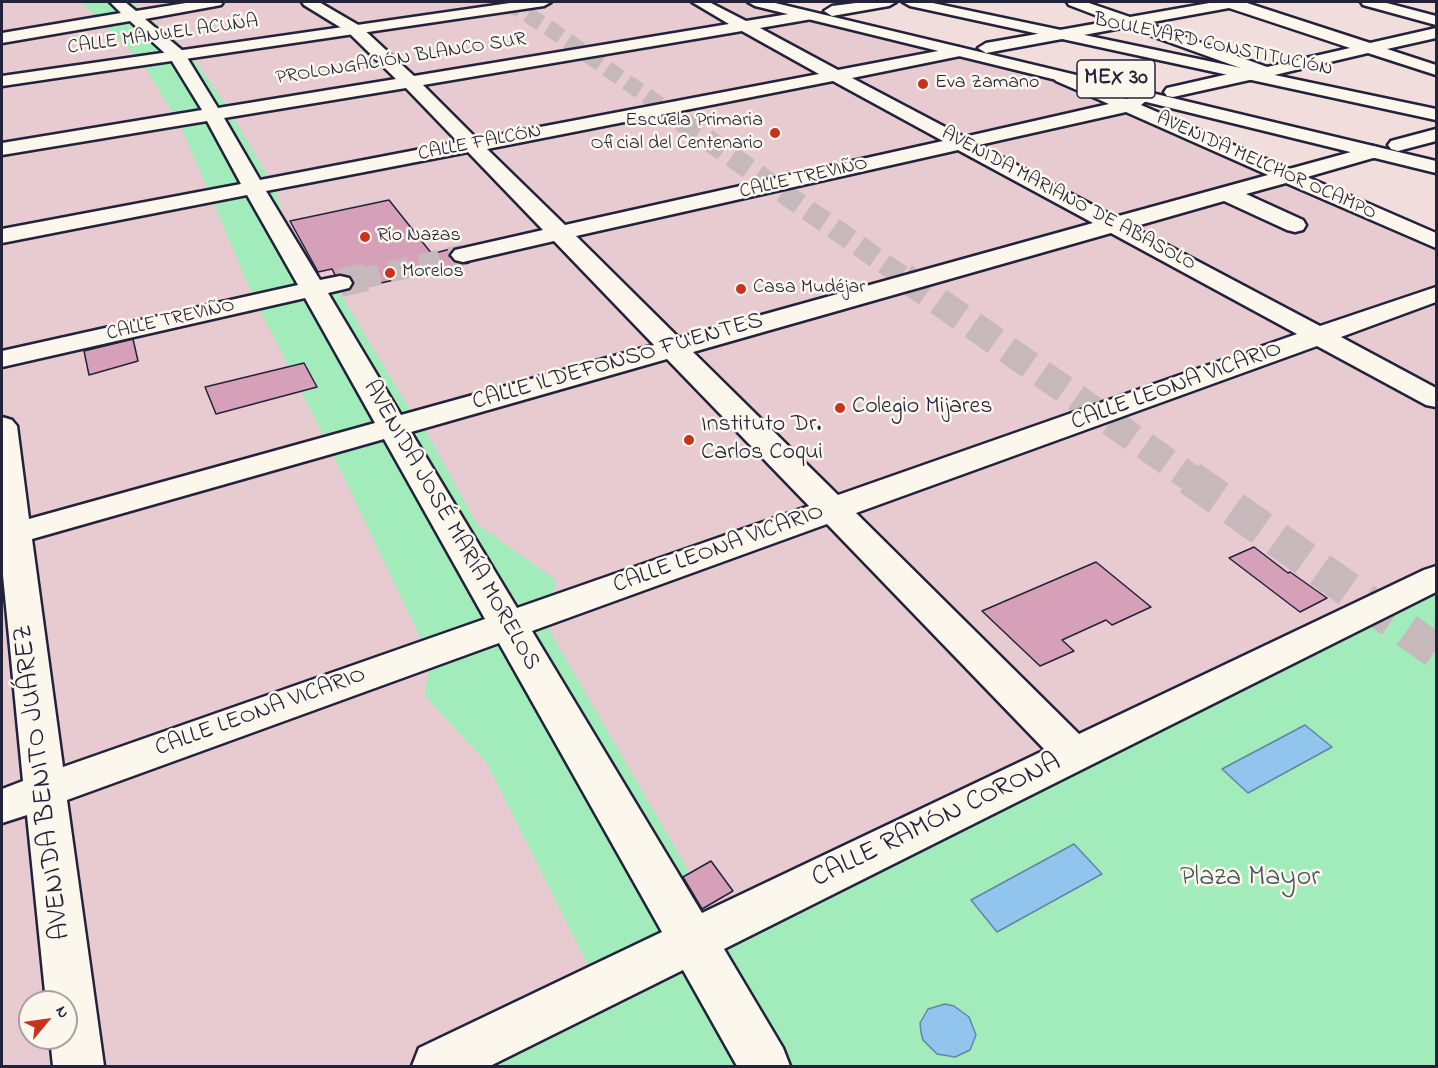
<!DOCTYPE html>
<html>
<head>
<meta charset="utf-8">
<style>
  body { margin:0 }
  #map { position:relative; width:1438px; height:1068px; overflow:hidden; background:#f0dddc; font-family:"Indie Flower",sans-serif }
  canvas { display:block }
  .frame { position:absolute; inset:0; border:3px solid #22223b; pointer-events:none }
  .north { position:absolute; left:18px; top:990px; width:60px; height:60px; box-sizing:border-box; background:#fbf7ec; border:2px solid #a4a2a5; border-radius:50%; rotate:61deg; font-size:16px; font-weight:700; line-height:24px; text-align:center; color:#22223b }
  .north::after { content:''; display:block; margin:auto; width:21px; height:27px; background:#c8321e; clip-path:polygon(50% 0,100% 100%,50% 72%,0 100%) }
</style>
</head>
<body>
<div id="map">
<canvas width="1438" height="1068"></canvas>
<div class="frame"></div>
<div class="north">N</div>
</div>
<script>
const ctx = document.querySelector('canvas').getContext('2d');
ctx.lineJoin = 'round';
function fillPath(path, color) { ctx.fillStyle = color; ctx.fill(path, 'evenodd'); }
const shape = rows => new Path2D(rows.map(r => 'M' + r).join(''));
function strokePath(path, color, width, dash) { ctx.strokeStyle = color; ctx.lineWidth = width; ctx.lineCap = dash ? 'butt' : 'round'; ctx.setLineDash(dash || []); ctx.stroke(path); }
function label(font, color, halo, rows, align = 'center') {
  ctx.font = font + ' "Indie Flower",sans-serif'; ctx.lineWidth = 5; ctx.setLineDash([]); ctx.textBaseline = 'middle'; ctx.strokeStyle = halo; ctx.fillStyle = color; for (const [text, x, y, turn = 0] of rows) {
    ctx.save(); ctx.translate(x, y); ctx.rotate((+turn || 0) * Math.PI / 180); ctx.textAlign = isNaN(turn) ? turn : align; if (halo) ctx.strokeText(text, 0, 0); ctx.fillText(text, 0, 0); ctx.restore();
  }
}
fillPath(shape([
  [2,2,762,2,1052,75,1436,243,1436,1066,2,1066],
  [30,1002,66,1002,66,1038,30,1038]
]), '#e8cbd1');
fillPath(shape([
  [81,2,132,2,191,55,227,106,276,190,284,218,315,273,337,288,406,403,423,426,477,524,556,580,548,628,719,924,711,933,1436,579,1436,1066,446,1066,600,989,486,762,425,696,429,656,329,446,256,303,179,122,141,61]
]), '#a2ebba');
const water = shape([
  [1305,725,1332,747,1248,793,1222,769,1305,725],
  [1074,844,1102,874,997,932,971,900,1074,844],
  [945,1004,954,1006,969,1017,976,1035,970,1050,955,1057,937,1054,923,1040,921,1032,920,1023,928,1009,945,1004]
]);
fillPath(water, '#92c5ee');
strokePath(water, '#6584a6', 1.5);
const building = shape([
  [389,200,432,254,457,247,453,249,449,256,454,262,469,263,350,290,354,282,349,276,335,275,332,269,318,272,290,221,389,200],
  [133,339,138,361,89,375,84,351,133,339],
  [304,363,317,387,216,414,205,387,304,363],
  [1254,547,1288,573,1290,572,1327,598,1300,612,1229,558,1254,547],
  [1096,562,1151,607,1112,625,1106,620,1062,640,1074,651,1040,666,982,611,1096,562],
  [711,861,733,891,702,909,683,877,711,861]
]);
fillPath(building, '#d6a0b8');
strokePath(building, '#22223b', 1.5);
strokePath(shape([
  [507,2,552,30,684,122]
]), '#c7b8bc', 16, [16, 8]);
strokePath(shape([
  [681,121,906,279],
  [359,279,463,255]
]), '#c7b8bc', 21, [21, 10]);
strokePath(shape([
  [904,277,1192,479],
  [340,283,366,277]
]), '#c7b8bc', 28, [28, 14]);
strokePath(shape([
  [1190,478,1436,651]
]), '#c7b8bc', 35, [35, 18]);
const minor = shape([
  [110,2,125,2,136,11,192,2,223,2,221,5,216,6,145,19,183,51,218,108,396,79,348,32,304,5,302,2,319,2,360,26,414,76,729,24,692,2,709,2,746,21,807,11,812,13,815,16,812,19,760,28,838,70,959,47,965,49,967,52,965,55,852,78,964,137,1109,104,1056,81,1053,77,1056,73,1062,72,1126,99,1142,92,1148,93,1151,97,1141,105,1289,169,1373,146,1380,148,1383,152,1380,156,1307,177,1436,233,1436,248,1286,183,1246,194,1303,220,1306,225,1303,230,1295,232,1287,230,1224,201,1133,227,1320,326,1436,287,1436,302,1341,337,1436,388,1436,407,1426,405,1317,346,856,513,1079,734,1424,570,1436,566,1436,592,724,949,783,1048,790,1066,737,1066,683,970,490,1066,412,1066,419,1048,662,932,499,643,67,800,104,1066,53,1066,50,1038,66,1038,66,1002,46,1002,27,815,2,823,2,789,23,781,2,565,2,417,12,420,17,426,29,519,375,423,305,298,2,367,2,351,298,285,247,195,2,243,2,229,241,184,207,121,2,155,2,143,202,110,170,58,130,21,2,43,2,33,121,13,110,2],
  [742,31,819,74,477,139,423,85,742,31],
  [833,81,943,141,565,225,487,149,833,81],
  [406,88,458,142,260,180,224,118,406,88],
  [1126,112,1268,175,1115,217,979,145,1126,112],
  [958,150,1093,223,679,338,576,236,958,150],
  [468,152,543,230,455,250,451,255,455,260,463,262,554,241,654,345,401,415,328,293,349,288,352,283,349,278,340,276,320,280,266,191,468,152],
  [1111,233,1297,334,838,495,693,352,1111,233],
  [667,359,809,506,517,608,411,432,667,359],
  [384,439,485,619,63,767,32,539,384,439],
  [827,524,1045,750,702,913,532,631,827,524],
  [864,2,896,2,889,6,832,16,824,11,832,6,864,2],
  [1067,2,1086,2,1130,17,1215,2,1244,2,1370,43,1436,28,1436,38,1387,49,1436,65,1436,75,1368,53,1266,77,1256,74,1254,79,1173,97,1167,96,1164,92,1167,88,1246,70,1127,27,986,53,978,48,986,43,1111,21,1069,5,1067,2],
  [1229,8,1350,48,1267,67,1147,23,1229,8],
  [1361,2,1383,2,1436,16,1436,25,1363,5,1361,2],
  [1436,129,1436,141,1398,151,1391,149,1388,145,1391,141,1436,129]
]);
const major = shape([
  [517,2,551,2,544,6,2,86,2,76,517,2],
  [748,2,771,2,1436,161,1436,173,755,6,748,2],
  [903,2,928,2,1436,109,1436,120,910,6,903,2]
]);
strokePath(minor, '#22223b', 5);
strokePath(major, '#22223b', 5);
fillPath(minor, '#fbf7ec');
fillPath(major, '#fbf7ec');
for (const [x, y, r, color] of [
  [923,84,6,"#c8321e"],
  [775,133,6,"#c8321e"],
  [365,237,6,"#c8321e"],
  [390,273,6,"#c8321e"],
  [741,289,6,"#c8321e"],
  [840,408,6,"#c8321e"],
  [689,440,6,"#c8321e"]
]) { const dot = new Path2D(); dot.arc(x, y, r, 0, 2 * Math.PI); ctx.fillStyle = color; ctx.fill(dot); strokePath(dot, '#fbf7ec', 2); }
label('20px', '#22223b', '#fbf7ec', [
  ["CALLE MANUEL ACUÑA",163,36,-8],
  ["BOULEVARD CONSTITUCIÓN",1213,46,12],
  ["PROLONGACIÓN BLANCO SUR",401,60,-9],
  ["CALLE FALCÓN",480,144,-11],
  ["AVENIDA MELCHOR OCAMPO",1266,167,24],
  ["CALLE TREVIÑO",804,179,-13],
  ["AVENIDA MARIANO DE ABASOLO",1068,200,28],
  ["CALLE TREVIÑO",171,321,-13]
]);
label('20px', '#22223b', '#fbf7ec', [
  ["Eva Zamano",935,84],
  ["Escuela Primaria",763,122,"right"],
  ["Oficial del Centenario",763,145,"right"],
  ["Río Nazas",377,237],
  ["Morelos",402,273],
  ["Casa Mudéjar",753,289]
], 'left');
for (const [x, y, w] of [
  [1116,79,78]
]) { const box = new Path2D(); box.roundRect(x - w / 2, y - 19, w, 38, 4.5); ctx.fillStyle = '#fbf7ec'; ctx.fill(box); strokePath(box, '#22223b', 1.5); }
label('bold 22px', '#22223b', null, [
  ["MEX 30",1116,79]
]);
label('24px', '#22223b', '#fbf7ec', [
  ["CALLE ILDEFONSO FUENTES",618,363,-16],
  ["CALLE LEONA VICARIO",1177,387,-20],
  ["AVENIDA JOSÉ MARÍA MORELOS",450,526,60],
  ["CALLE LEONA VICARIO",719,550,-20],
  ["CALLE LEONA VICARIO",261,713,-20]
]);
label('24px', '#22223b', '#fbf7ec', [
  ["Colegio Mijares",852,408],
  ["Instituto Dr.",701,426],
  ["Carlos Coqui",701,454]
], 'left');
label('28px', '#22223b', '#fbf7ec', [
  ["AVENIDA BENITO JUÁREZ",44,782,-97],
  ["CALLE RAMÓN CORONA",937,822,-26]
]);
label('28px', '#42545b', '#fbf7ec', [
  ["Plaza Mayor",1250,879]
]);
</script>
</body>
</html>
